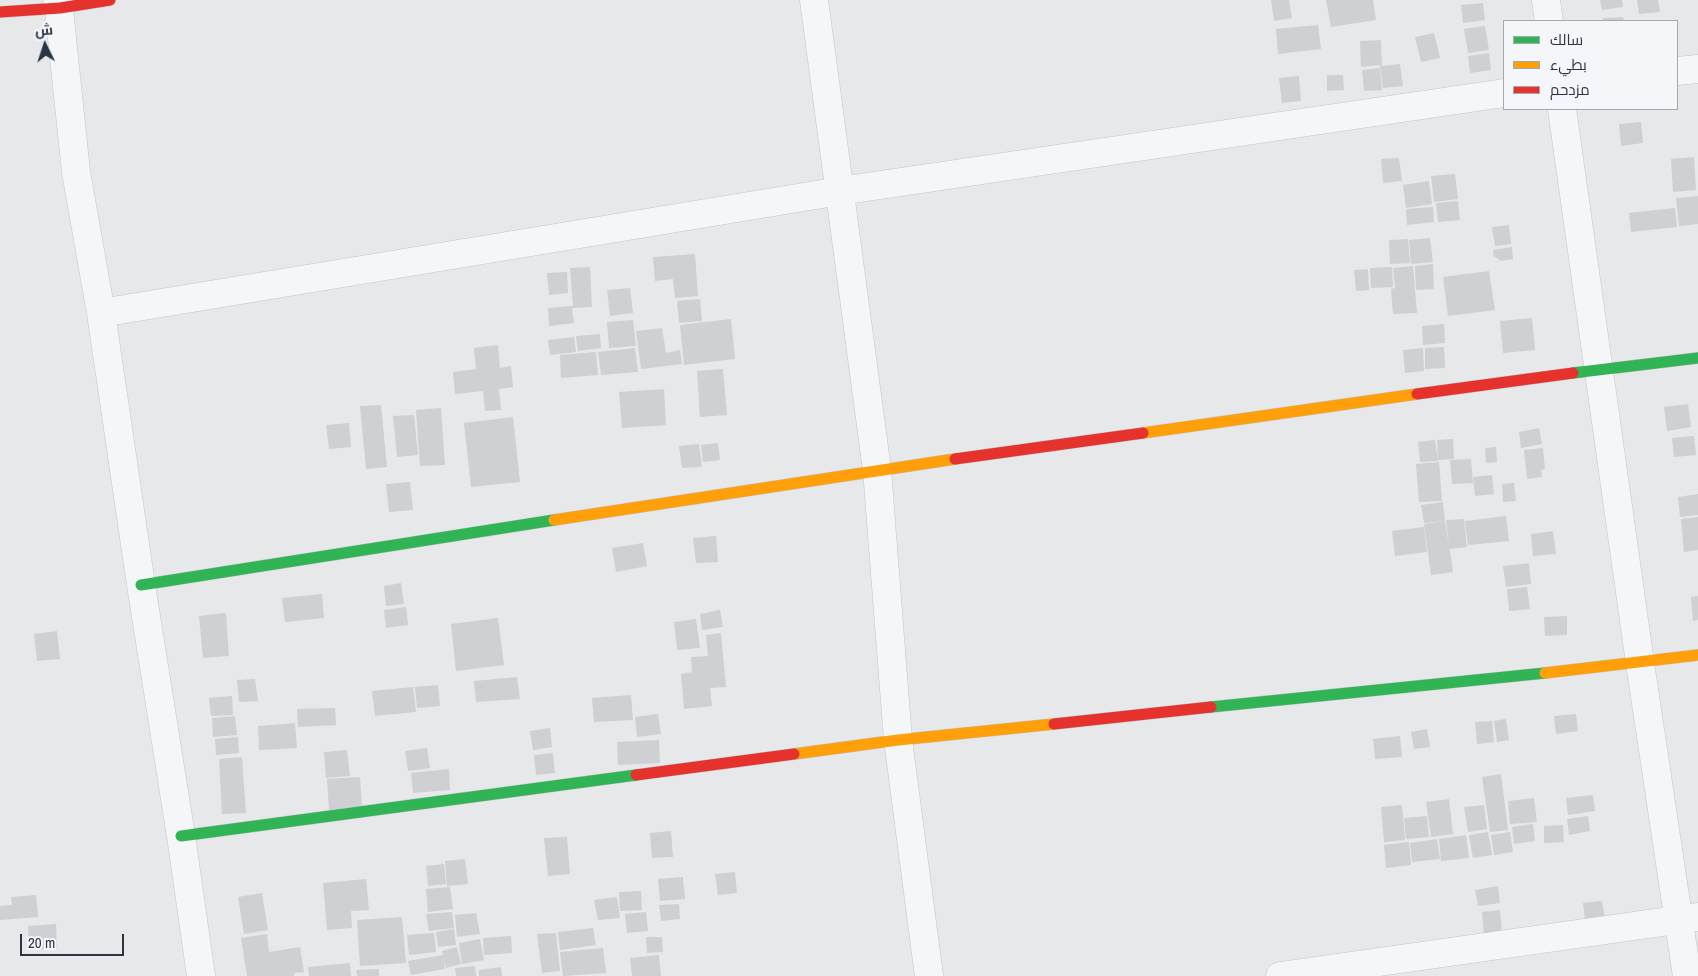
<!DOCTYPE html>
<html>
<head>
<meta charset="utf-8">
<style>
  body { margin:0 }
  #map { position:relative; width:1698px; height:976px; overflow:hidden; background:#e6e8ea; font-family:"Archivo Narrow",Cairo,sans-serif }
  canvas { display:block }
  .legend { position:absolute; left:1503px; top:20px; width:175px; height:90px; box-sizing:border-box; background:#f4f6f9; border:1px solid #a4a8b1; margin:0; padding:6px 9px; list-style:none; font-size:15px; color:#2b3445 }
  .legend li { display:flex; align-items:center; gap:10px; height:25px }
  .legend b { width:25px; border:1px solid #a4a8b1 }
  .north { position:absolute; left:20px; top:20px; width:50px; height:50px; -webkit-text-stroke:4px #f4f6f9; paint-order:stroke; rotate:356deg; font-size:14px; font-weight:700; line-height:20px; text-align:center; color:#2b3445 }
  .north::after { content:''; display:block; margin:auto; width:18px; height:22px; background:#2b3445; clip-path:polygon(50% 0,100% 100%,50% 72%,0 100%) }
  .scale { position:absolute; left:20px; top:934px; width:104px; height:22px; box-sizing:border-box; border:2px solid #2b3445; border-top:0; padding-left:6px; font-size:15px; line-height:18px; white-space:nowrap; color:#2b3445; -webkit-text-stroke:4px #f4f6f9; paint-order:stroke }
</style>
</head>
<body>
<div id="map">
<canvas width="1698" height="976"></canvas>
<ul class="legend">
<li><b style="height:6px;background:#30b455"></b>سالك</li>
<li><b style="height:6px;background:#ff9f0a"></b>بطيء</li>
<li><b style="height:6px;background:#e5322d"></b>مزدحم</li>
</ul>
<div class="north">ش</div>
<div class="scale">20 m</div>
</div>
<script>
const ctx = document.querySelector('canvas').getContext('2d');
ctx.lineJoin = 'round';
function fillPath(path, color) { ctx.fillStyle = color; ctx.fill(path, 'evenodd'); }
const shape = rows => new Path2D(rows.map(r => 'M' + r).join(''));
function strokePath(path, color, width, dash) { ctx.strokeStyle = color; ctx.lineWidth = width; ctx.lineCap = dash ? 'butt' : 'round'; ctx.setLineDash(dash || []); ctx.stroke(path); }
fillPath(shape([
  [1271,0,1289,0,1292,18,1274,21],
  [1326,0,1373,0,1376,20,1331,27],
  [1600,0,1622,0,1623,7,1602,10],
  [1637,0,1658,0,1660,12,1639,14],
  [1483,3,1485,20,1463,23,1461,5],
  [1623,17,1624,21,1603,21,1603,18],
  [1318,25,1321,49,1278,54,1276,29],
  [1485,26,1489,50,1468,53,1464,29],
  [1434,33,1440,58,1421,62,1415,37],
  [1381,40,1382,66,1400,64,1403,86,1383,88,1380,65,1361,67,1360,41],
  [1489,53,1491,70,1470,73,1468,56],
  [1380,68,1382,90,1364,91,1362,70],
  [1327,75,1343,75,1344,90,1327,91],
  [1299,76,1301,101,1282,103,1279,78],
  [1641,122,1643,143,1621,146,1619,124],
  [1694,157,1696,190,1673,192,1671,159],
  [1399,158,1402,181,1383,183,1381,159],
  [1455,174,1458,199,1434,202,1431,176],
  [1429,181,1432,204,1406,208,1403,185],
  [1698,196,1698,224,1679,226,1676,198],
  [1458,201,1460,220,1438,222,1436,203],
  [1433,207,1434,222,1407,225,1406,209],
  [1675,208,1677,227,1631,232,1629,213],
  [1509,225,1511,244,1495,246,1492,227],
  [1430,238,1433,262,1411,264,1409,240],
  [1408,239,1410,263,1390,264,1389,240],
  [1512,247,1513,259,1501,261,1494,256,1493,250],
  [695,254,698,296,675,298,673,279,655,281,653,257],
  [1433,264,1434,289,1416,290,1415,266],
  [1413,266,1417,313,1393,314,1391,289,1395,288,1393,268],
  [590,267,592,307,572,308,574,323,549,326,548,308,573,306,570,268],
  [1392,267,1393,287,1371,288,1370,268],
  [1368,269,1369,290,1356,291,1354,270],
  [1489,271,1495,310,1448,316,1443,277],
  [567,272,568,293,549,295,547,273],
  [630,288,633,313,610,316,607,290],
  [700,299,702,321,679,323,677,301],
  [1532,318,1535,350,1503,353,1500,321],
  [731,319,735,359,684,365,680,325],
  [633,320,636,346,609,348,607,322],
  [1444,324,1445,343,1423,345,1422,326],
  [662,328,666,353,680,350,682,364,641,369,636,331],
  [600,334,601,348,578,351,576,336],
  [574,337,576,352,550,355,548,340],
  [498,345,500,368,511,366,513,387,499,389,501,410,485,411,483,391,455,394,453,372,476,369,474,348],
  [1444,347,1445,368,1425,369,1425,348],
  [635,348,638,372,601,375,598,352],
  [1423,348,1424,371,1405,373,1403,350],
  [596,352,598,375,561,378,560,355],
  [723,369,727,415,700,417,697,371],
  [664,389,666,425,622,428,619,392],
  [1688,404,1691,427,1667,431,1664,407],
  [381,405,387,467,366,469,360,406],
  [441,408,445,465,420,466,416,410],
  [414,415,418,455,397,457,393,416],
  [513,417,520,482,471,487,464,423],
  [349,423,351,447,329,449,326,425],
  [1539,428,1542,444,1521,448,1519,432],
  [1694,436,1696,455,1674,457,1672,438],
  [1453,439,1454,459,1438,460,1437,440],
  [1435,440,1438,461,1420,462,1418,442],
  [718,443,720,460,703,462,701,445],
  [699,444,702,467,682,468,679,446],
  [1496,447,1497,462,1486,463,1485,448],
  [1543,448,1545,469,1541,470,1542,477,1527,479,1524,450],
  [1471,459,1473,483,1452,484,1450,460],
  [1439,462,1442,501,1419,502,1416,464],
  [1492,475,1494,494,1475,496,1473,477],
  [410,482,413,510,389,512,386,484],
  [1514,483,1516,501,1503,502,1502,484],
  [1698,494,1698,515,1680,517,1678,497],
  [1443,502,1445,521,1424,523,1421,505],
  [1506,516,1509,541,1468,545,1465,521],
  [1698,517,1698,550,1684,552,1681,519],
  [1464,519,1467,547,1449,549,1450,550,1453,572,1431,575,1424,524,1445,521,1449,546,1446,520],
  [1424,527,1427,552,1395,556,1392,531],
  [1553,531,1556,554,1533,556,1531,534],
  [716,536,718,562,696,563,693,538],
  [643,543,647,566,616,572,612,548],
  [1529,563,1531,584,1506,587,1503,566],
  [401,583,404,604,386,606,384,586],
  [1527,587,1530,609,1509,611,1507,589],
  [322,594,324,618,285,622,282,598],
  [1698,596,1698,620,1693,621,1691,597],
  [406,607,408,625,386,628,384,610],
  [720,610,723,627,702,630,700,614],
  [226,613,229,656,203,658,199,616],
  [1567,616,1567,635,1545,636,1544,617],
  [498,618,504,665,456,671,451,624],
  [696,619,700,648,677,650,674,622],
  [57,631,60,659,37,661,34,634],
  [721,633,726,687,710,688,712,706,684,709,681,674,692,672,691,657,708,656,706,635],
  [517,677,520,699,476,702,474,681],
  [255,679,258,701,239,702,237,680],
  [438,685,440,706,417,708,415,687],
  [413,687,416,712,375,716,372,691],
  [631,695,633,720,594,722,592,698],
  [232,696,233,715,211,716,209,698],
  [335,708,336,725,298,727,297,709],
  [658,714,661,734,637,737,635,717],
  [1576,714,1578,731,1556,734,1554,716],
  [235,716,237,735,213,737,212,718],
  [1506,719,1509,740,1497,742,1494,721],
  [1492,721,1494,742,1477,744,1475,722],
  [295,723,297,748,259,750,258,726],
  [550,728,552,747,533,750,530,731],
  [1427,729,1430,747,1414,749,1411,732],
  [1400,736,1402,757,1375,759,1373,739],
  [238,737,239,753,216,755,215,739],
  [659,740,660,763,618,765,617,742],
  [427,748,430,768,408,771,405,751],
  [347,750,350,776,326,778,324,752],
  [553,753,555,773,536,775,534,755],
  [242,757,246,813,222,814,219,759],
  [449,769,450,790,413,793,411,773],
  [1501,774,1508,830,1490,832,1482,777],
  [360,777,362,808,329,810,327,779],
  [1593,795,1595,811,1568,815,1566,798],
  [1534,798,1537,822,1510,824,1508,801],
  [1449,799,1453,834,1431,837,1426,802],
  [1402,805,1405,840,1384,842,1381,807],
  [1484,805,1487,829,1468,832,1464,807],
  [1427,816,1429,837,1406,839,1404,818],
  [1588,816,1590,831,1569,835,1567,819],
  [1533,824,1535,841,1514,844,1512,827],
  [1563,825,1564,842,1544,843,1544,826],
  [671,831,673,857,652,858,650,833],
  [1488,832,1492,855,1473,858,1469,835],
  [1510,832,1513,852,1494,855,1491,835],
  [1466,835,1469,858,1441,861,1439,839],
  [567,837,570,874,548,876,544,838],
  [1437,839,1440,859,1412,862,1410,843],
  [1409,842,1411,865,1386,868,1384,845],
  [465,859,468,884,447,886,445,861],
  [444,864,446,884,428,886,426,866],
  [735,872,737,893,718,895,715,874],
  [683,877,685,899,660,901,658,879],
  [366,879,369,910,351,911,352,928,327,930,323,883],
  [1498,886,1500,903,1478,906,1475,890],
  [450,887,453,909,428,912,426,889],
  [641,891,642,910,620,911,619,892],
  [262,893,268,930,244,934,238,897],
  [36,895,38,917,0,920,0,906,12,905,11,897],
  [617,897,620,918,598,920,594,900],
  [1602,901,1605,919,1585,921,1583,903],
  [679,904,680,919,661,921,659,905],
  [1500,910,1502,934,1484,936,1482,912],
  [452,912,454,928,429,931,426,914],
  [646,912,648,931,627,933,625,914],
  [476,913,480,934,457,937,455,915],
  [402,917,406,963,360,966,357,920],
  [56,924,57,949,29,950,28,926],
  [593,928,596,945,560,950,558,932],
  [454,929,456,945,438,947,436,932],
  [434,933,436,952,409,955,407,935],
  [556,933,560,971,542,973,537,934],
  [267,934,269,952,300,947,304,972,294,973,294,976,247,976,241,938],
  [511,936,512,953,484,955,483,938],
  [646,937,662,937,663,952,647,953],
  [480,939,484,960,462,964,459,943],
  [457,947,461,964,446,968,442,951],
  [603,948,606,973,563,976,560,952],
  [443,955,445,969,411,975,408,961],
  [659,955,661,976,632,976,630,958],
  [350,963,351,976,309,976,308,967],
  [475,966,476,976,456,976,455,968],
  [501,967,502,976,479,976,479,970],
  [379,969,379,976,357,976,356,970]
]), '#ced0d3');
const street = shape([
  [58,0,76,172,101,313,141,585,181,836,201,976],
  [814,0,877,470,898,740,929,976],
  [1546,0,1549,21],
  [1677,71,1698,69],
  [1562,109,1640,663,1687,976],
  [101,313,840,191,1504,93],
  [1280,976,1697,917]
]);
const fast = shape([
  [1573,373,1698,358],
  [141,585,554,520],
  [1211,707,1545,673],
  [181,836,636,775]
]);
const slow = shape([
  [1143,433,1417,394],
  [554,520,955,459],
  [1545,673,1698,655],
  [794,754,898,740,1054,724]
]);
const jam = shape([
  [0,12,60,8,110,0],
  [1417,394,1573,373],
  [955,459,1143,433],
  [1054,724,1211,707],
  [636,775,794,754]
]);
strokePath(street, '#c4c6c8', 29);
strokePath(fast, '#c4c6c8', 12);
strokePath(slow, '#c4c6c8', 12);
strokePath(jam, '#c4c6c8', 12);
strokePath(street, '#f5f6f7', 28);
strokePath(fast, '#30b455', 11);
strokePath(slow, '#ff9f0a', 11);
strokePath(jam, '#e5322d', 11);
</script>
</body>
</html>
